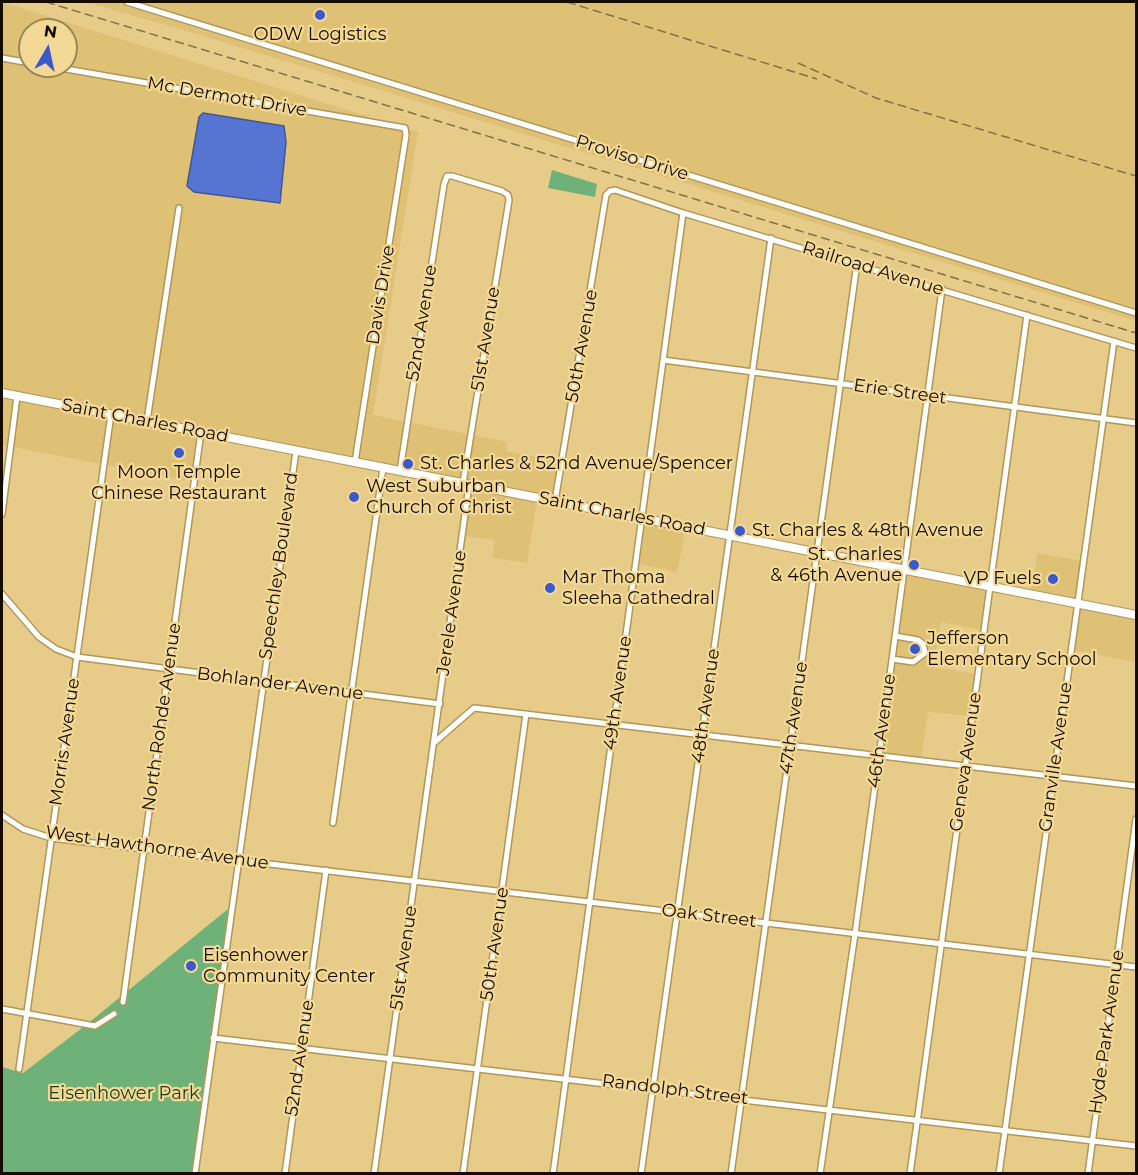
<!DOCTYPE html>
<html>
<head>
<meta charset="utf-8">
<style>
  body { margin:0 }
  #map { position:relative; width:1138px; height:1175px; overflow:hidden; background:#e7cc89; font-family:Montserrat,sans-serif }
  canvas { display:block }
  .frame { position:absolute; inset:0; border:3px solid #150b00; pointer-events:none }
  .north { position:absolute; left:18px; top:18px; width:60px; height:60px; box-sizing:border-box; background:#f4d996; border:2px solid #9b875a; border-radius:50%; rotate:9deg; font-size:16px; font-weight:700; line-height:24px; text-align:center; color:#150b00 }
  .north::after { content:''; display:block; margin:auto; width:21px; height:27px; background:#3b59cb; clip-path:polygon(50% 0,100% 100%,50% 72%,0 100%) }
</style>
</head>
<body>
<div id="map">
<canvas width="1138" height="1175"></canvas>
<div class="frame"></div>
<div class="north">N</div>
</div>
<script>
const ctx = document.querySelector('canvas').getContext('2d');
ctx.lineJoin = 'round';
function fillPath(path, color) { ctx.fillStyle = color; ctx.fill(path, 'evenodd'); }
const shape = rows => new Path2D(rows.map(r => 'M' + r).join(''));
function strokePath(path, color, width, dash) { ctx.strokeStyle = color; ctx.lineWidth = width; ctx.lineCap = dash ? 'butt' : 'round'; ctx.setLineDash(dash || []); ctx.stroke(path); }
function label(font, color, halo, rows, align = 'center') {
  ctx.font = font + ' Montserrat,sans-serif'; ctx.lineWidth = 4.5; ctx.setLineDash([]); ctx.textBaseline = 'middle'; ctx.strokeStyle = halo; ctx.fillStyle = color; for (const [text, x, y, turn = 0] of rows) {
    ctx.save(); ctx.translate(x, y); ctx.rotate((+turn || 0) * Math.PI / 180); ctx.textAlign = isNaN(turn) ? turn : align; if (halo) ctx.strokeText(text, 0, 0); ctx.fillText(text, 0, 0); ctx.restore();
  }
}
fillPath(shape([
  [2,2,418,132,373,415,507,442,506,451,562,462,556,500,2,391],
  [30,30,66,30,66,66,30,66],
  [86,2,1136,2,1136,321,203,36],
  [2,394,202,433,195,482,2,445],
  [471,487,537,499,527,563,492,558,495,540,464,536],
  [644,520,686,528,677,572,638,564],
  [1038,553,1083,561,1078,603,1030,594],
  [905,572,988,588,982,630,941,622,933,667,976,674,970,716,928,712,921,759,880,755],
  [1078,605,1136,617,1136,662,1071,650]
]), '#dfc176');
fillPath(shape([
  [552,170,597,184,595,197,548,188],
  [228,909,193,1173,2,1173,2,1067,23,1073,86,1025]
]), '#6eb279');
const water = shape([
  [203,113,284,126,286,142,280,203,194,192,187,186,199,117,203,113]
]);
fillPath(water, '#5675d3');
strokePath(water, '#425594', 1.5);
const street = shape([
  [127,2,1136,313],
  [2,58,30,63],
  [49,66,405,128,406,135,355,462],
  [663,360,1136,423],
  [147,421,179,208],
  [400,471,444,184,447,176,452,176,502,191,508,195,509,200,463,483],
  [555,501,606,195,610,191,615,190,683,213,1136,348],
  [2,514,17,396],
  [2,594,39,637,56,649,77,657,440,704],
  [892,659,913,662,925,653,923,644,918,640,895,636],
  [435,742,474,708,1136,786],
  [2,815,23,829,51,838,1136,967],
  [333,823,383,468],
  [123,1002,201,432],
  [2,1009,95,1026,114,1014],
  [213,1038,1136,1146],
  [19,1069,111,414],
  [195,1174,296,451],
  [285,1174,326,870],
  [374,1174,469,485],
  [463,1174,526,714],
  [553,1174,683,213],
  [641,1174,771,238],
  [731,1174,857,263],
  [820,1174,855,934,942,289],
  [910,1174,1027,315],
  [999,1174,1114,341],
  [1088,1174,1136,819]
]);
const secondary = shape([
  [2,393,1136,615]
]);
strokePath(street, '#b19756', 8);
strokePath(secondary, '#b19756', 10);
strokePath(street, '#fff', 5);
strokePath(secondary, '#fff', 8);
strokePath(shape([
  [46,2,1136,333],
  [567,2,817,79],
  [798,63,876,98,1136,176]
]), '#837048', 1.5, [9, 4.5]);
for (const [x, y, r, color] of [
  [320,15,6,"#3b59cb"],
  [179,453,6,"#3b59cb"],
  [408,464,6,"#3b59cb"],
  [354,497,6,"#3b59cb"],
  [740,531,6,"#3b59cb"],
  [914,565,6,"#3b59cb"],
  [1053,579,6,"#3b59cb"],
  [550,588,6,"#3b59cb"],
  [915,649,6,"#3b59cb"],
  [191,966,6,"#3b59cb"]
]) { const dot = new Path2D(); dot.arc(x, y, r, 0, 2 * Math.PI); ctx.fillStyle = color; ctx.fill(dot); strokePath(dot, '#f4d996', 2); }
label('18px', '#150b00', '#f4d996', [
  ["ODW Logistics",320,35,"center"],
  ["St. Charles & 52nd Avenue/Spencer",420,464],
  ["Moon Temple",179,473,"center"],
  ["Chinese Restaurant",179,494,"center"],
  ["West Suburban",366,487],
  ["Church of Christ",366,508],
  ["St. Charles & 48th Avenue",752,531],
  ["St. Charles",902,555,"right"],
  ["& 46th Avenue",902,576,"right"],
  ["Mar Thoma",562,578],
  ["Sleeha Cathedral",562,599],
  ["VP Fuels",1041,579,"right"],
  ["Jefferson",927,639],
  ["Elementary School",927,660],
  ["Eisenhower",203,956],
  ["Community Center",203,977]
], 'left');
label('18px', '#150b00', '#f4d996', [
  ["Mc Dermott Drive",227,97,10],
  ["Proviso Drive",632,158,17],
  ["Railroad Avenue",873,269,17],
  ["Davis Drive",381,295,-81],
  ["52nd Avenue",422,323,-81],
  ["51st Avenue",486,339,-81],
  ["50th Avenue",582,346,-80],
  ["Erie Street",900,392,8],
  ["Saint Charles Road",145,421,11],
  ["Saint Charles Road",622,514,11],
  ["Speechley Boulevard",279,566,-82],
  ["Jerele Avenue",452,613,-82],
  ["Bohlander Avenue",280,684,7],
  ["49th Avenue",618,693,-82],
  ["48th Avenue",706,706,-82],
  ["North Rohde Avenue",162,717,-82],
  ["47th Avenue",794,718,-82],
  ["46th Avenue",882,731,-82],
  ["Morris Avenue",65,742,-82],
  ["Granville Avenue",1056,757,-82],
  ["Geneva Avenue",966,762,-82],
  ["West Hawthorne Avenue",157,848,8],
  ["Oak Street",709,916,7],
  ["50th Avenue",495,944,-82],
  ["51st Avenue",404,958,-82],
  ["Hyde Park Avenue",1107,1032,-82],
  ["52nd Avenue",300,1058,-82],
  ["Randolph Street",675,1090,7]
]);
label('18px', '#153d1e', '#f4d996', [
  ["Eisenhower Park",124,1094]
]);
</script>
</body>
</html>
